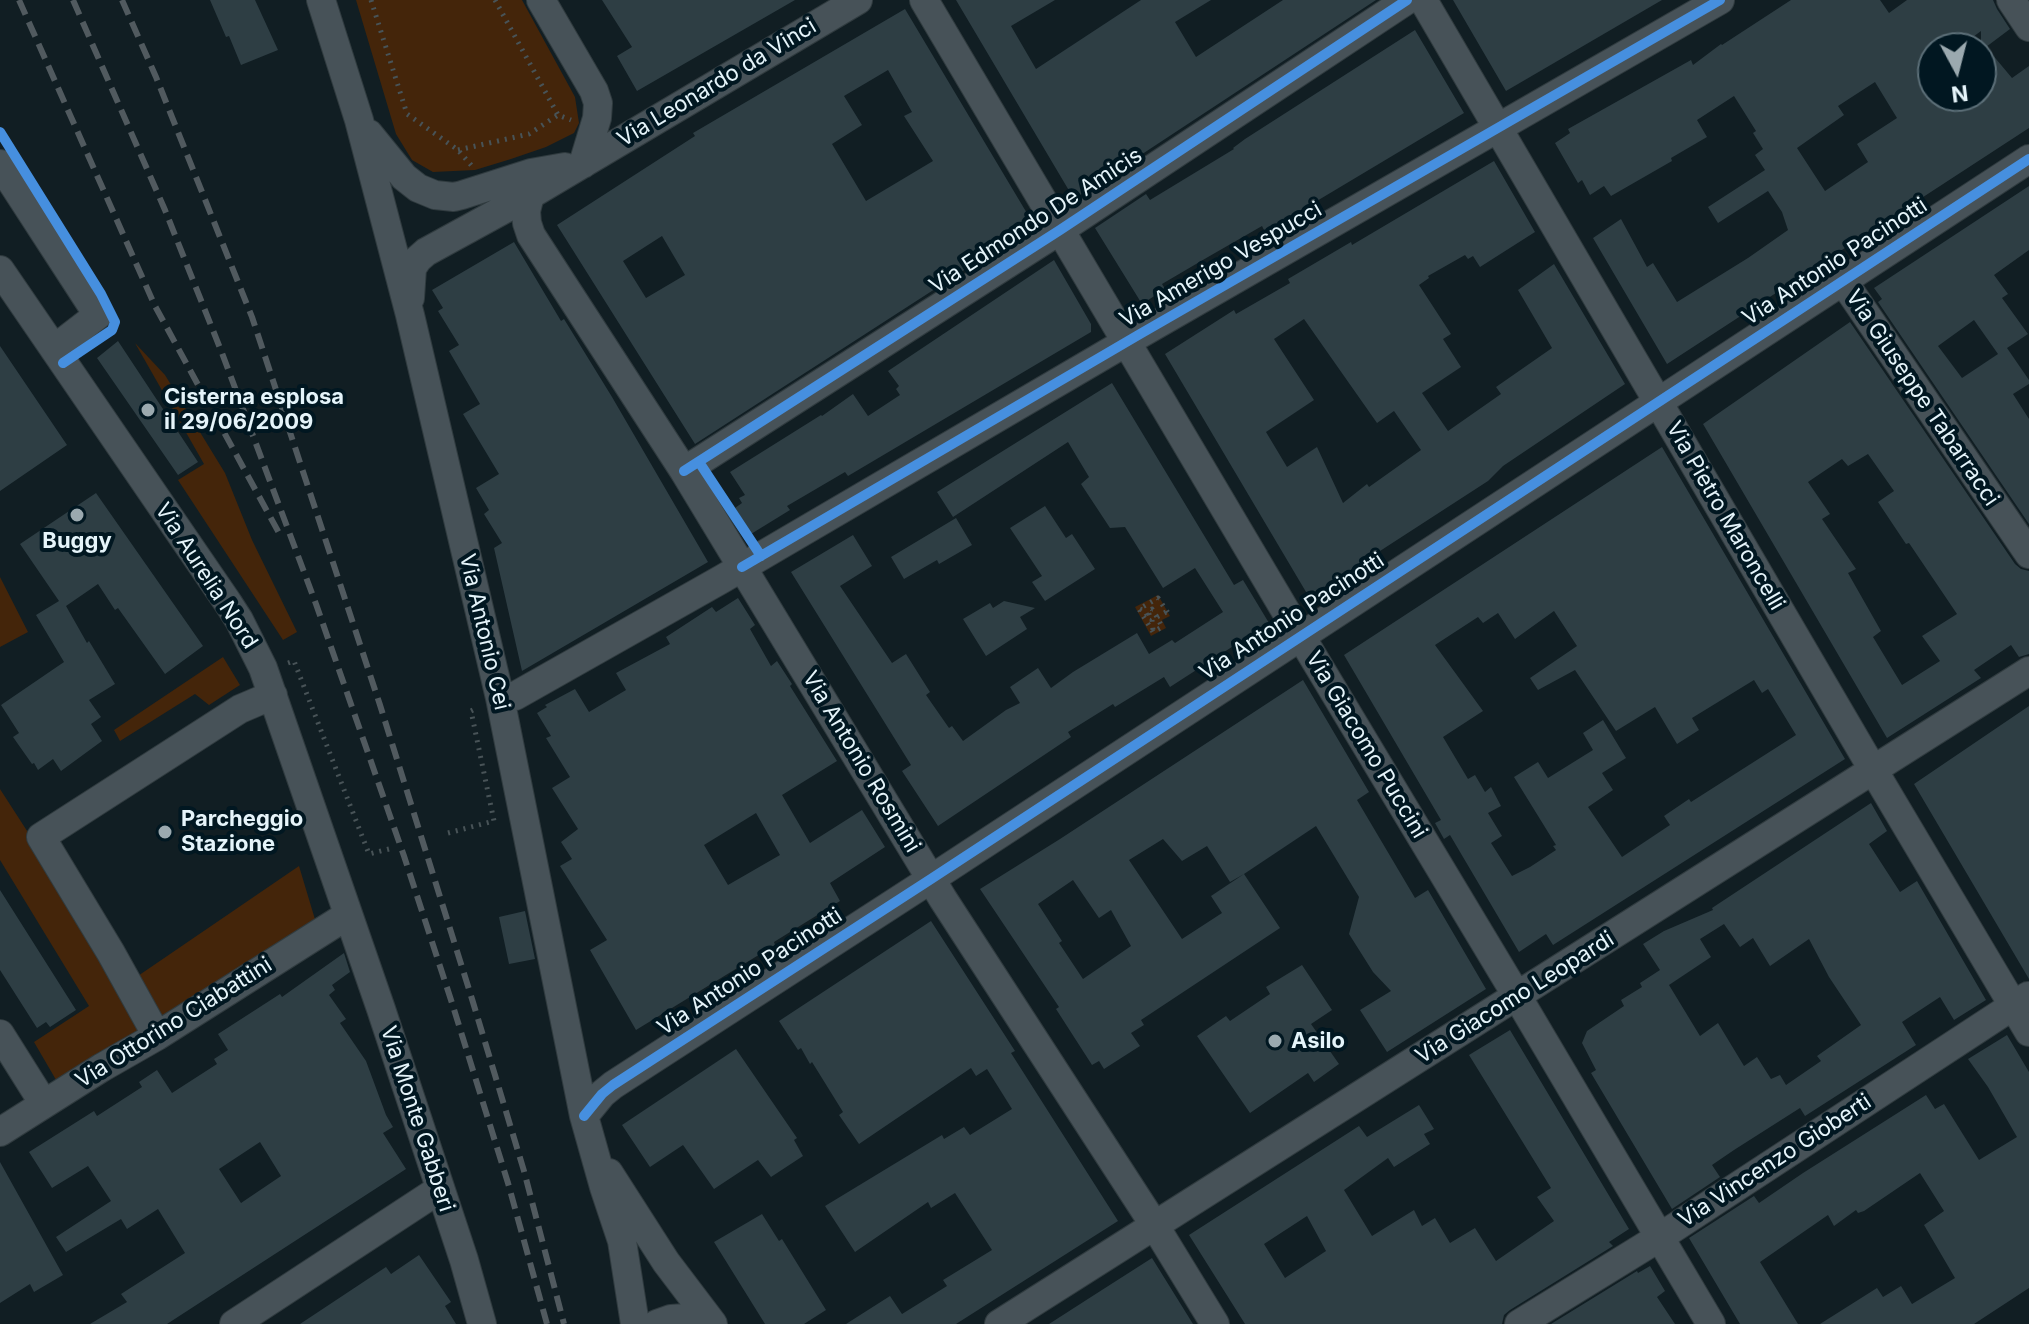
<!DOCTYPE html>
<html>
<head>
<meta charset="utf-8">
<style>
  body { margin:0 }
  #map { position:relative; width:2029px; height:1324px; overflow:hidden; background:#111e23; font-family:Inter,sans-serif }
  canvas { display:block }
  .north { position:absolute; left:1917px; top:32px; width:80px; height:80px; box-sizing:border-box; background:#011721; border:2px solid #5c6f78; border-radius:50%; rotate:173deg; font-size:22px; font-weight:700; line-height:32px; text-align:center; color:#e5f4fa }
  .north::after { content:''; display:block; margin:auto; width:28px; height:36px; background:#9ba9af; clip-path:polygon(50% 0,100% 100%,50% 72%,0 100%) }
</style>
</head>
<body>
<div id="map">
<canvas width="2029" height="1324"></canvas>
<div class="north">N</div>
</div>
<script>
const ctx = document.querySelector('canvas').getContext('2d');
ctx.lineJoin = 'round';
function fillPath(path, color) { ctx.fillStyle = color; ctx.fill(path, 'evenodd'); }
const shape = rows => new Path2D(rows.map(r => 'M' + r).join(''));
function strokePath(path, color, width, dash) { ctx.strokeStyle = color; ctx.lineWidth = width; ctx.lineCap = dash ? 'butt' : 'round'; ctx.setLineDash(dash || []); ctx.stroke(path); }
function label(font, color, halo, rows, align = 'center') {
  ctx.font = font + ' Inter,sans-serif'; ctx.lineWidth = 8; ctx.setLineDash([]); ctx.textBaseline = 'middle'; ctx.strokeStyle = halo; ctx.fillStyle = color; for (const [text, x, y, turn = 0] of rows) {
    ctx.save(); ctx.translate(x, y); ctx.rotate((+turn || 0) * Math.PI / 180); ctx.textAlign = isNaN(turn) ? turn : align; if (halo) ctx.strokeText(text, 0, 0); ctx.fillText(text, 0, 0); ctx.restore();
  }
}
fillPath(shape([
  [356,0,522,0,575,97,579,123,574,133,546,147,511,159,475,170,433,172,412,160,396,134],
  [135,343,165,375,225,473,252,540,297,632,283,640,178,480,204,464],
  [0,577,28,632,0,647],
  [1158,595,1170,616,1162,620,1166,628,1151,636,1135,607],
  [223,657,240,685,209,705,195,694,120,741,114,730],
  [0,789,142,1009,139,1036,59,1085,34,1042,89,1006,0,860],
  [299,866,317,926,160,1026,132,980]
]), '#44250a');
fillPath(shape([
  [210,0,255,0,278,50,241,65,229,36,226,37],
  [602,0,795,0,637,91,617,56,632,47],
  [956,0,1055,0,1011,26,1036,69,1141,0,1211,0,1175,22,1196,57,1283,0,1376,0,1074,199],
  [1453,0,1662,0,1506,91],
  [1791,0,1880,0,1889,13,1907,0,1993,0,1997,9,2010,29,1986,47,2012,78,2029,66,2029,128,1667,364,1593,238,1621,219,1647,267,1653,263,1677,302,1748,258,1788,230,1782,212,1768,191,1718,223,1708,207,1765,170,1755,155,1763,149,1753,133,1756,131,1734,96,1697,120,1707,137,1671,158,1672,161,1611,196,1604,186,1590,195,1582,180,1578,183,1555,143,1570,133,1568,129,1691,60,1693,65,1721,44,1722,45],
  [1981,31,1981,96,1933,96,1933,48,1958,48],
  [1875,82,1897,118,1857,144,1868,162,1825,191,1797,148,1844,115,1838,106],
  [905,9,1034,225,695,444,557,225,695,136,693,133],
  [888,70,912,112,904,116,933,161,866,201,832,144,862,125,844,96],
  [662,236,685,275,646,298,623,261],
  [1415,30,1464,113,1265,232,1262,226,1208,257,1162,284,1165,289,1142,304,1095,228,1146,194,1150,200,1234,149,1233,148,1245,139],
  [1494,161,1535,232,1480,267,1473,256,1468,259,1465,255,1428,276,1429,278,1419,285,1451,334,1443,339,1461,367,1422,393,1448,431,1501,394,1496,387,1552,348,1518,290,1554,264,1625,384,1503,466,1488,481,1309,597,1165,354,1234,310,1236,314,1290,283,1288,279,1351,242,1352,245],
  [1304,319,1377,423,1394,411,1421,450,1369,487,1367,484,1343,503,1317,447,1287,467,1266,432,1314,400,1274,339],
  [2029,186,2029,250,1994,275,2008,294,2002,298,2028,334,2007,348,2029,380,2029,384,2013,394,2029,419,2029,524,1878,302,1882,299,1874,288],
  [1974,320,1998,354,1962,378,1938,346],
  [514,242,561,321,564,319,612,397,708,562,522,671,494,548,502,543,484,514,489,510,476,488,499,474,463,414,480,404,449,351,459,345,438,311,443,308,432,290],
  [1054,260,1091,324,1091,332,848,476,845,472,787,506,790,510,751,534,735,508,742,503,739,498,745,495,730,472,821,415,822,416,853,394,868,416,900,395,896,389,899,386,888,371],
  [1850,322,2015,564,2021,569,2029,571,2029,654,2019,657,2011,645,1974,670,1981,678,1887,738,1703,424],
  [1868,454,1894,491,1878,502,1906,544,1909,543,1957,614,1922,636,1940,661,1902,685,1873,637,1881,631,1848,573,1856,569,1822,519,1830,514,1808,482,1842,459,1848,466],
  [118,341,198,462,178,475,97,358],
  [0,346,67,445,0,491],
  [1112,383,1234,585,1243,580,1269,623,1170,687,1164,677,1115,707,1113,704,1068,732,1071,737,938,826,902,771,911,765,791,572,853,535,872,566,840,586,892,663,906,654,930,692,926,695,949,728,952,726,963,741,1006,710,1020,703,1010,687,1038,668,1051,688,1073,672,1137,633,1149,654,1172,640,1175,643,1223,612,1195,568,1163,588,1125,527,1110,528,1081,484,1089,477,1068,442,953,517,937,492],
  [1662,447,1845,759,1553,945,1546,934,1519,952,1450,835,1444,839,1435,823,1441,820,1344,655],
  [1554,611,1577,646,1530,678,1538,690,1575,670,1616,731,1655,707,1677,744,1699,730,1692,718,1754,680,1762,693,1768,689,1796,735,1691,802,1689,799,1664,816,1670,825,1622,857,1588,807,1613,790,1602,773,1626,758,1603,720,1583,733,1593,750,1548,778,1538,762,1514,777,1556,845,1553,846,1556,850,1530,867,1512,876,1491,843,1502,836,1488,813,1501,806,1491,787,1485,792,1475,775,1468,779,1443,737,1483,711,1435,645,1478,617,1483,623,1498,613,1515,639],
  [96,493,203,646,165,674,118,608,115,610,98,584,66,606,87,643,89,641,115,684,89,700,101,717,91,724,102,741,61,771,53,759,38,770,34,763,32,764,13,737,19,733,1,705,64,662,36,615,59,601,20,544],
  [1045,506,1066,538,1072,534,1095,569,1045,601,1032,582,1042,576,1010,528],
  [956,518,972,545,939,564,937,560,904,579,891,557],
  [738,598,755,625,750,629,771,666,777,661,792,684,790,686,837,761,782,795,810,843,862,810,885,847,830,883,840,901,774,942,775,945,636,1030,590,950,607,940,560,866,572,859,561,842,578,829,552,788,570,777,546,738,551,736,537,713,547,707,545,705,575,689,589,712,626,690,616,673,670,644,666,637,712,607,716,612],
  [756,813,780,855,728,885,704,845],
  [1004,601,1035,608,1020,617,1027,629,986,656,963,619,990,603,993,608],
  [1303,680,1369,792,1357,800,1415,898,1428,890,1486,989,1387,1052,1360,1010,1391,991,1373,972,1349,934,1359,897,1316,826,1244,874,1280,928,1141,1020,1144,1025,1131,1033,1140,1046,1104,1069,1099,1061,1092,1065,1056,1009,1059,1007,980,889,1060,839],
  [1163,839,1182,861,1207,846,1230,882,1244,874,1211,896,1222,913,1182,939,1129,860],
  [1073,880,1099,918,1111,910,1131,946,1083,979,1059,943,1062,941,1038,904],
  [2029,706,2029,979,1914,784],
  [1871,803,1887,831,1869,844,1900,892,1917,881,1986,1000,1954,1020,1940,997,1902,1022,1916,1045,1805,1116,1800,1108,1734,1150,1712,1165,1720,1177,1672,1209,1591,1073,1596,1070,1582,1043,1587,1031,1624,1006,1621,1000,1642,987,1640,983,1660,970,1643,944,1664,931,1713,910,1712,908],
  [1724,924,1740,947,1753,938,1770,966,1809,939,1829,977,1861,1025,1817,1056,1821,1061,1786,1085,1780,1075,1771,1079,1757,1057,1744,1066,1718,1023,1700,1036,1669,985,1711,957,1700,939],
  [0,890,76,1010,50,1027,46,1022,37,1028,0,970],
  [525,911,535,959,509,964,499,917],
  [931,921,1015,1051,1011,1053,1118,1221,956,1324,846,1324,890,1296,902,1314,947,1286,943,1280,992,1250,955,1193,931,1208,928,1202,855,1252,825,1206,942,1135,944,1139,964,1127,970,1135,1012,1109,987,1069,976,1076,971,1068,859,1144,839,1115,843,1112,812,1062,810,1064,801,1048,798,1050,779,1021],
  [344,953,350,972,332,985,335,990,329,995,346,1019,340,1023,366,1061,386,1115,393,1127,383,1133,406,1169,167,1324,90,1324,127,1302,121,1294,185,1253,158,1209,127,1229,121,1219,66,1252,56,1237,111,1201,88,1166,52,1188,29,1152,94,1111,97,1116,142,1087,139,1082,157,1070,172,1093,217,1064,214,1059,228,1050,218,1034,280,994,282,997],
  [260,1142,281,1176,241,1203,219,1169],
  [1302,965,1332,1010,1311,1024,1339,1064,1314,1082,1308,1073,1250,1113,1197,1036,1226,1016,1230,1021,1270,994,1266,987],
  [1510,1030,1629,1229,1609,1242,1613,1246,1510,1310,1504,1315,1502,1324,1245,1324,1189,1235,1359,1126,1367,1137,1419,1105,1434,1129,1424,1134,1430,1144,1394,1167,1388,1158,1344,1190,1372,1236,1414,1210,1422,1226,1435,1218,1450,1243,1475,1228,1496,1261,1554,1221,1537,1197,1551,1188,1469,1055],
  [1307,1216,1326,1251,1285,1278,1264,1244],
  [2007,1035,2029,1072,2029,1288,1974,1324,1820,1324,1877,1288,1883,1297,1901,1286,1912,1304,1955,1278,1924,1225,1944,1211,1920,1173,1864,1211,1858,1213,1856,1210,1834,1226,1828,1215,1760,1262,1798,1324,1740,1324,1689,1238,1754,1196,1759,1203,1803,1173,1926,1095,1935,1109,1944,1104,1979,1160,2017,1137,1988,1087,1968,1059],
  [736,1049,797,1138,794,1140,803,1156,771,1177,758,1160,714,1189,683,1145,650,1167,622,1125],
  [0,1162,63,1275,34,1292,30,1284,0,1303],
  [762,1214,779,1241,782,1239,826,1310,804,1324,765,1324,714,1242],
  [419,1255,451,1302,445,1306,456,1324,300,1324,386,1267,391,1274],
  [1152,1258,1193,1324,1049,1324,1091,1297],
  [1650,1266,1665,1291,1657,1297,1675,1324,1551,1324,1637,1271,1638,1273]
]), '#2e3e44');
const minor = shape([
  [321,0,359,120,410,315,500,698,584,1116,604,1187,622,1241,635,1324],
  [541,0,594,91,598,103,597,118,583,164],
  [924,0,1285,610,1517,996,1711,1324],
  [1423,0,1865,756,2029,1032],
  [2011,0,2029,27],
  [369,134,404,177,418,188,435,195,454,197,462,195,531,173,565,167],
  [0,164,98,315,54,349],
  [530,195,526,211,527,223,531,235,684,471,943,899,1155,1226,1215,1324],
  [0,270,228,603,239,620,263,668,381,1009,464,1260,482,1324],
  [1843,281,2029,554],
  [410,298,412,268,418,259,426,252,530,195,858,0],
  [684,471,1060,230,1407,0],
  [515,696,722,579,1140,334,1720,0],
  [0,1034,44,1104],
  [157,1036,111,953,41,837,240,709,273,695],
  [584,1116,602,1094,613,1085,931,879,2029,159],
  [0,1132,101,1068,157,1036,348,915],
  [609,1173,666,1262,713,1324],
  [234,1324,440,1189],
  [657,1324,671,1319,685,1318,699,1320,706,1324],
  [999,1324,2029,671],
  [1519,1324,1660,1237,2028,996]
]);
strokePath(minor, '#303b3f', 30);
strokePath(shape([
  [371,0,407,114,458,150,472,166],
  [495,0,558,115],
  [458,150,529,134,558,115,571,120],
  [1140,609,1145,611,1148,617,1150,617,1148,611,1152,609,1157,617,1152,620,1153,630],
  [1166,612,1157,617,1162,627,1153,632,1139,609,1158,598,1170,616],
  [288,663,294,661,369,854,393,848],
  [448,833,494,821,471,711,477,708]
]), '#485357', 5, [2, 6]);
strokePath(minor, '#475258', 28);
strokePath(shape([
  [19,0,155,306,279,533],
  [73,0,165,210,222,353,316,604,404,856,452,1003,508,1183,547,1324],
  [122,0,156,77,252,317,380,705,472,999,524,1171,564,1324]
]), '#515a5f', 6, [16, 8]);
strokePath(shape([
  [0,132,101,294,115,322,112,330,63,363],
  [699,462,761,556],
  [684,471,1060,230,1407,0],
  [742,567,1140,334,1720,0],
  [584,1116,602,1094,613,1085,931,879,2029,159]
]), '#468fdf', 10);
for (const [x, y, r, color] of [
  [148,410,8,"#9ba9af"],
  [77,515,8,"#9ba9af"],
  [165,832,8,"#9ba9af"],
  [1275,1041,8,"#9ba9af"]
]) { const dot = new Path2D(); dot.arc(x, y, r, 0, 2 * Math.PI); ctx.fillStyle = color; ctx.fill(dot); strokePath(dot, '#011721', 3); }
label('22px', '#e5f4fa', '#011721', [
  ["Via Leonardo da Vinci",717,83,-31],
  ["Via Edmondo De Amicis",1036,221,-33],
  ["Via Antonio Pacinotti",1835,262,-33],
  ["Via Amerigo Vespucci",1221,265,-30],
  ["Via Giuseppe Tabarracci",1922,398,56],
  ["Via Pietro Maroncelli",1725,516,60],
  ["Via Aurelia Nord",206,576,57],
  ["Via Antonio Pacinotti",1292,617,-33],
  ["Via Antonio Cei",484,632,77],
  ["Via Giacomo Puccini",1366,745,59],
  ["Via Antonio Rosmini",861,762,59],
  ["Via Antonio Pacinotti",750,972,-33],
  ["Via Giacomo Leopardi",1515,998,-32],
  ["Via Ottorino Ciabattini",174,1023,-32],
  ["Via Monte Gabberi",417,1119,72],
  ["Via Vincenzo Gioberti",1775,1161,-33]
]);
label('bold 22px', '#e5f4fa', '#011721', [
  ["Cisterna esplosa",164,397],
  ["il 29/06/2009",164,422],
  ["Buggy",77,541,"center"],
  ["Parcheggio",181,819],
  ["Stazione",181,844],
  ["Asilo",1291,1041]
], 'left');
</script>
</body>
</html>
